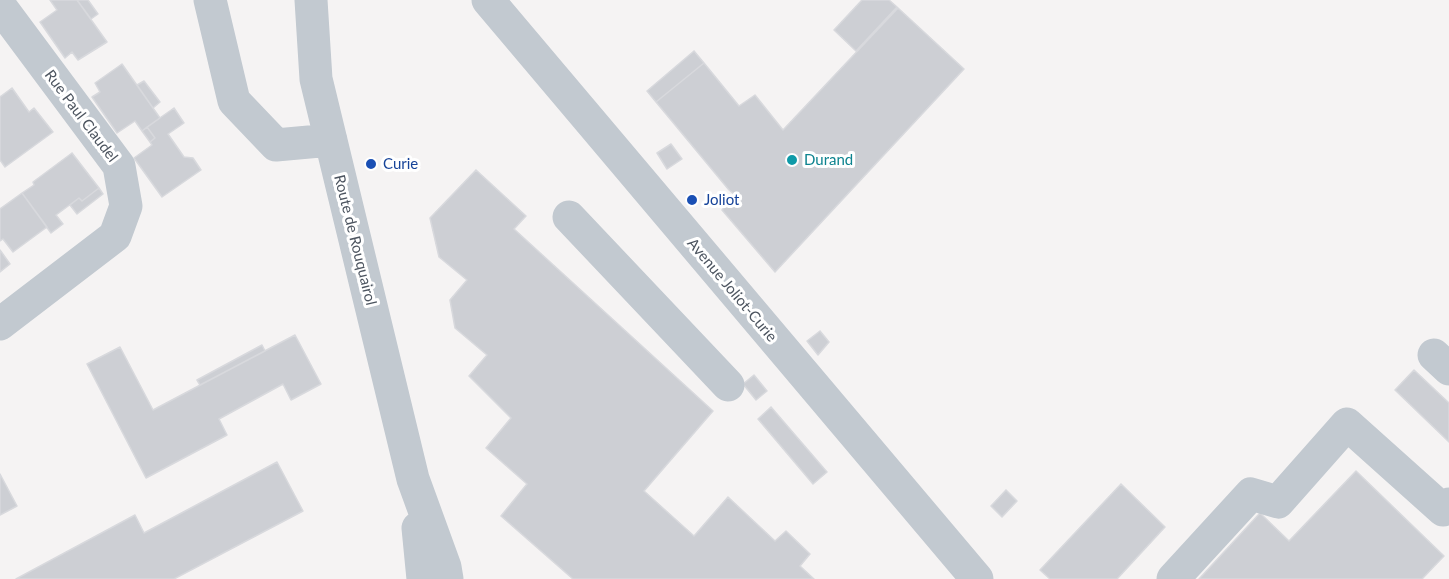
<!DOCTYPE html>
<html>
<head>
<meta charset="utf-8">
<style>
  body { margin:0 }
  canvas { display:block; background:#f5f3f3 }
</style>
</head>
<body>
<canvas width="1449" height="579"></canvas>
<script>
const ctx = document.querySelector('canvas').getContext('2d');
ctx.lineJoin = 'round';
function fillPath(path, color) { ctx.fillStyle = color; ctx.fill(path, 'evenodd'); }
const shape = rows => new Path2D(rows.map(r => 'M' + r).join(''));
function strokePath(path, color, width, dash) { ctx.strokeStyle = color; ctx.lineWidth = width; ctx.lineCap = dash ? 'butt' : 'round'; ctx.setLineDash(dash || []); ctx.stroke(path); }
function label(font, color, halo, rows, align = 'center') {
  ctx.font = font + ' Lato,sans-serif'; ctx.lineWidth = 6; ctx.setLineDash([]); ctx.textBaseline = 'middle'; ctx.strokeStyle = halo; ctx.fillStyle = color; for (const [text, x, y, turn = 0] of rows) {
    ctx.save(); ctx.translate(x, y); ctx.rotate((+turn || 0) * Math.PI / 180); ctx.textAlign = isNaN(turn) ? turn : align; if (halo) ctx.strokeText(text, 0, 0); ctx.fillText(text, 0, 0); ctx.restore();
  }
}
const building = shape([
  [50,0,77,0,107,42,78,60,72,52,65,58,40,22,57,10,50,0],
  [77,0,88,0,98,14,91,19,77,0],
  [862,0,889,0,897,7,856,51,834,30,862,0],
  [898,8,964,69,775,272,722,210,735,195,729,190,656,102,704,63,739,106,755,95,783,130,898,8],
  [694,51,704,63,656,102,647,91,694,51],
  [122,64,160,118,142,131,135,121,117,133,92,97,100,92,95,83,122,64],
  [144,81,160,102,153,108,137,85,144,81],
  [12,88,29,112,34,108,53,132,5,167,0,160,0,97,12,88],
  [174,108,184,123,168,134,184,157,193,158,201,170,162,197,134,158,152,145,150,142,155,138,147,127,174,108],
  [147,127,155,138,150,142,142,131,147,127],
  [671,144,682,159,667,169,657,153,671,144],
  [72,153,99,188,82,201,79,198,56,215,63,224,51,233,22,193,34,185,33,182,72,153],
  [476,170,526,216,514,229,713,411,644,491,694,536,728,497,775,541,786,531,810,554,800,566,814,579,573,579,501,516,527,484,486,448,511,418,469,376,487,355,455,328,450,300,467,280,439,257,430,218,476,170],
  [99,188,103,194,77,214,70,205,79,198,82,201,99,188],
  [22,193,47,227,13,252,3,239,0,241,0,209,22,193],
  [0,250,10,264,0,272,0,250],
  [820,331,829,342,818,355,807,341,820,331],
  [295,335,321,384,291,400,283,384,219,419,227,435,146,478,87,364,120,347,153,410,295,335],
  [262,345,265,351,200,385,197,380,262,345],
  [1414,370,1449,403,1449,442,1395,390,1414,370],
  [754,375,767,391,756,400,743,384,754,375],
  [771,407,827,472,813,484,758,419,771,407],
  [277,462,303,511,174,579,16,579,135,515,144,533,277,462],
  [1356,471,1444,556,1422,579,1199,579,1260,513,1289,541,1356,471],
  [0,474,17,506,0,515,0,474],
  [1121,484,1165,527,1117,579,1050,579,1040,570,1121,484],
  [1006,490,1017,501,1002,517,991,506,1006,490]
]);
fillPath(building, '#cdcfd4');
strokePath(building, '#d8d9dd', 1.5);
strokePath(shape([
  [210,0,234,101,276,145,331,140],
  [311,0,316,79,413,479,445,567,447,579],
  [488,0,977,579],
  [0,6,119,166,126,206,115,236,0,324],
  [569,217,728,385],
  [1434,355,1449,369],
  [418,528,423,579],
  [1173,579,1251,494,1278,502,1347,424,1443,510,1449,504]
]), '#c2c9d0', 33);
for (const [x, y, r, color] of [
  [792,160,6,"#0f9aa8"],
  [371,164,6,"#1a4fb4"],
  [692,200,6,"#1a4fb4"]
]) { const dot = new Path2D(); dot.arc(x, y, r, 0, 2 * Math.PI); ctx.fillStyle = color; ctx.fill(dot); strokePath(dot, '#fff', 2); }
label('15px', '#4c545f', '#fff', [
  ["Rue Paul Claudel",81,116,53],
  ["Route de Rouquairol",355,240,76],
  ["Avenue Joliot-Curie",732,290,50]
]);
label('15px', '#0d838f', '#fff', [
  ["Durand",804,160]
], 'left');
label('15px', '#164399', '#fff', [
  ["Curie",383,164],
  ["Joliot",704,200]
], 'left');
</script>
</body>
</html>
